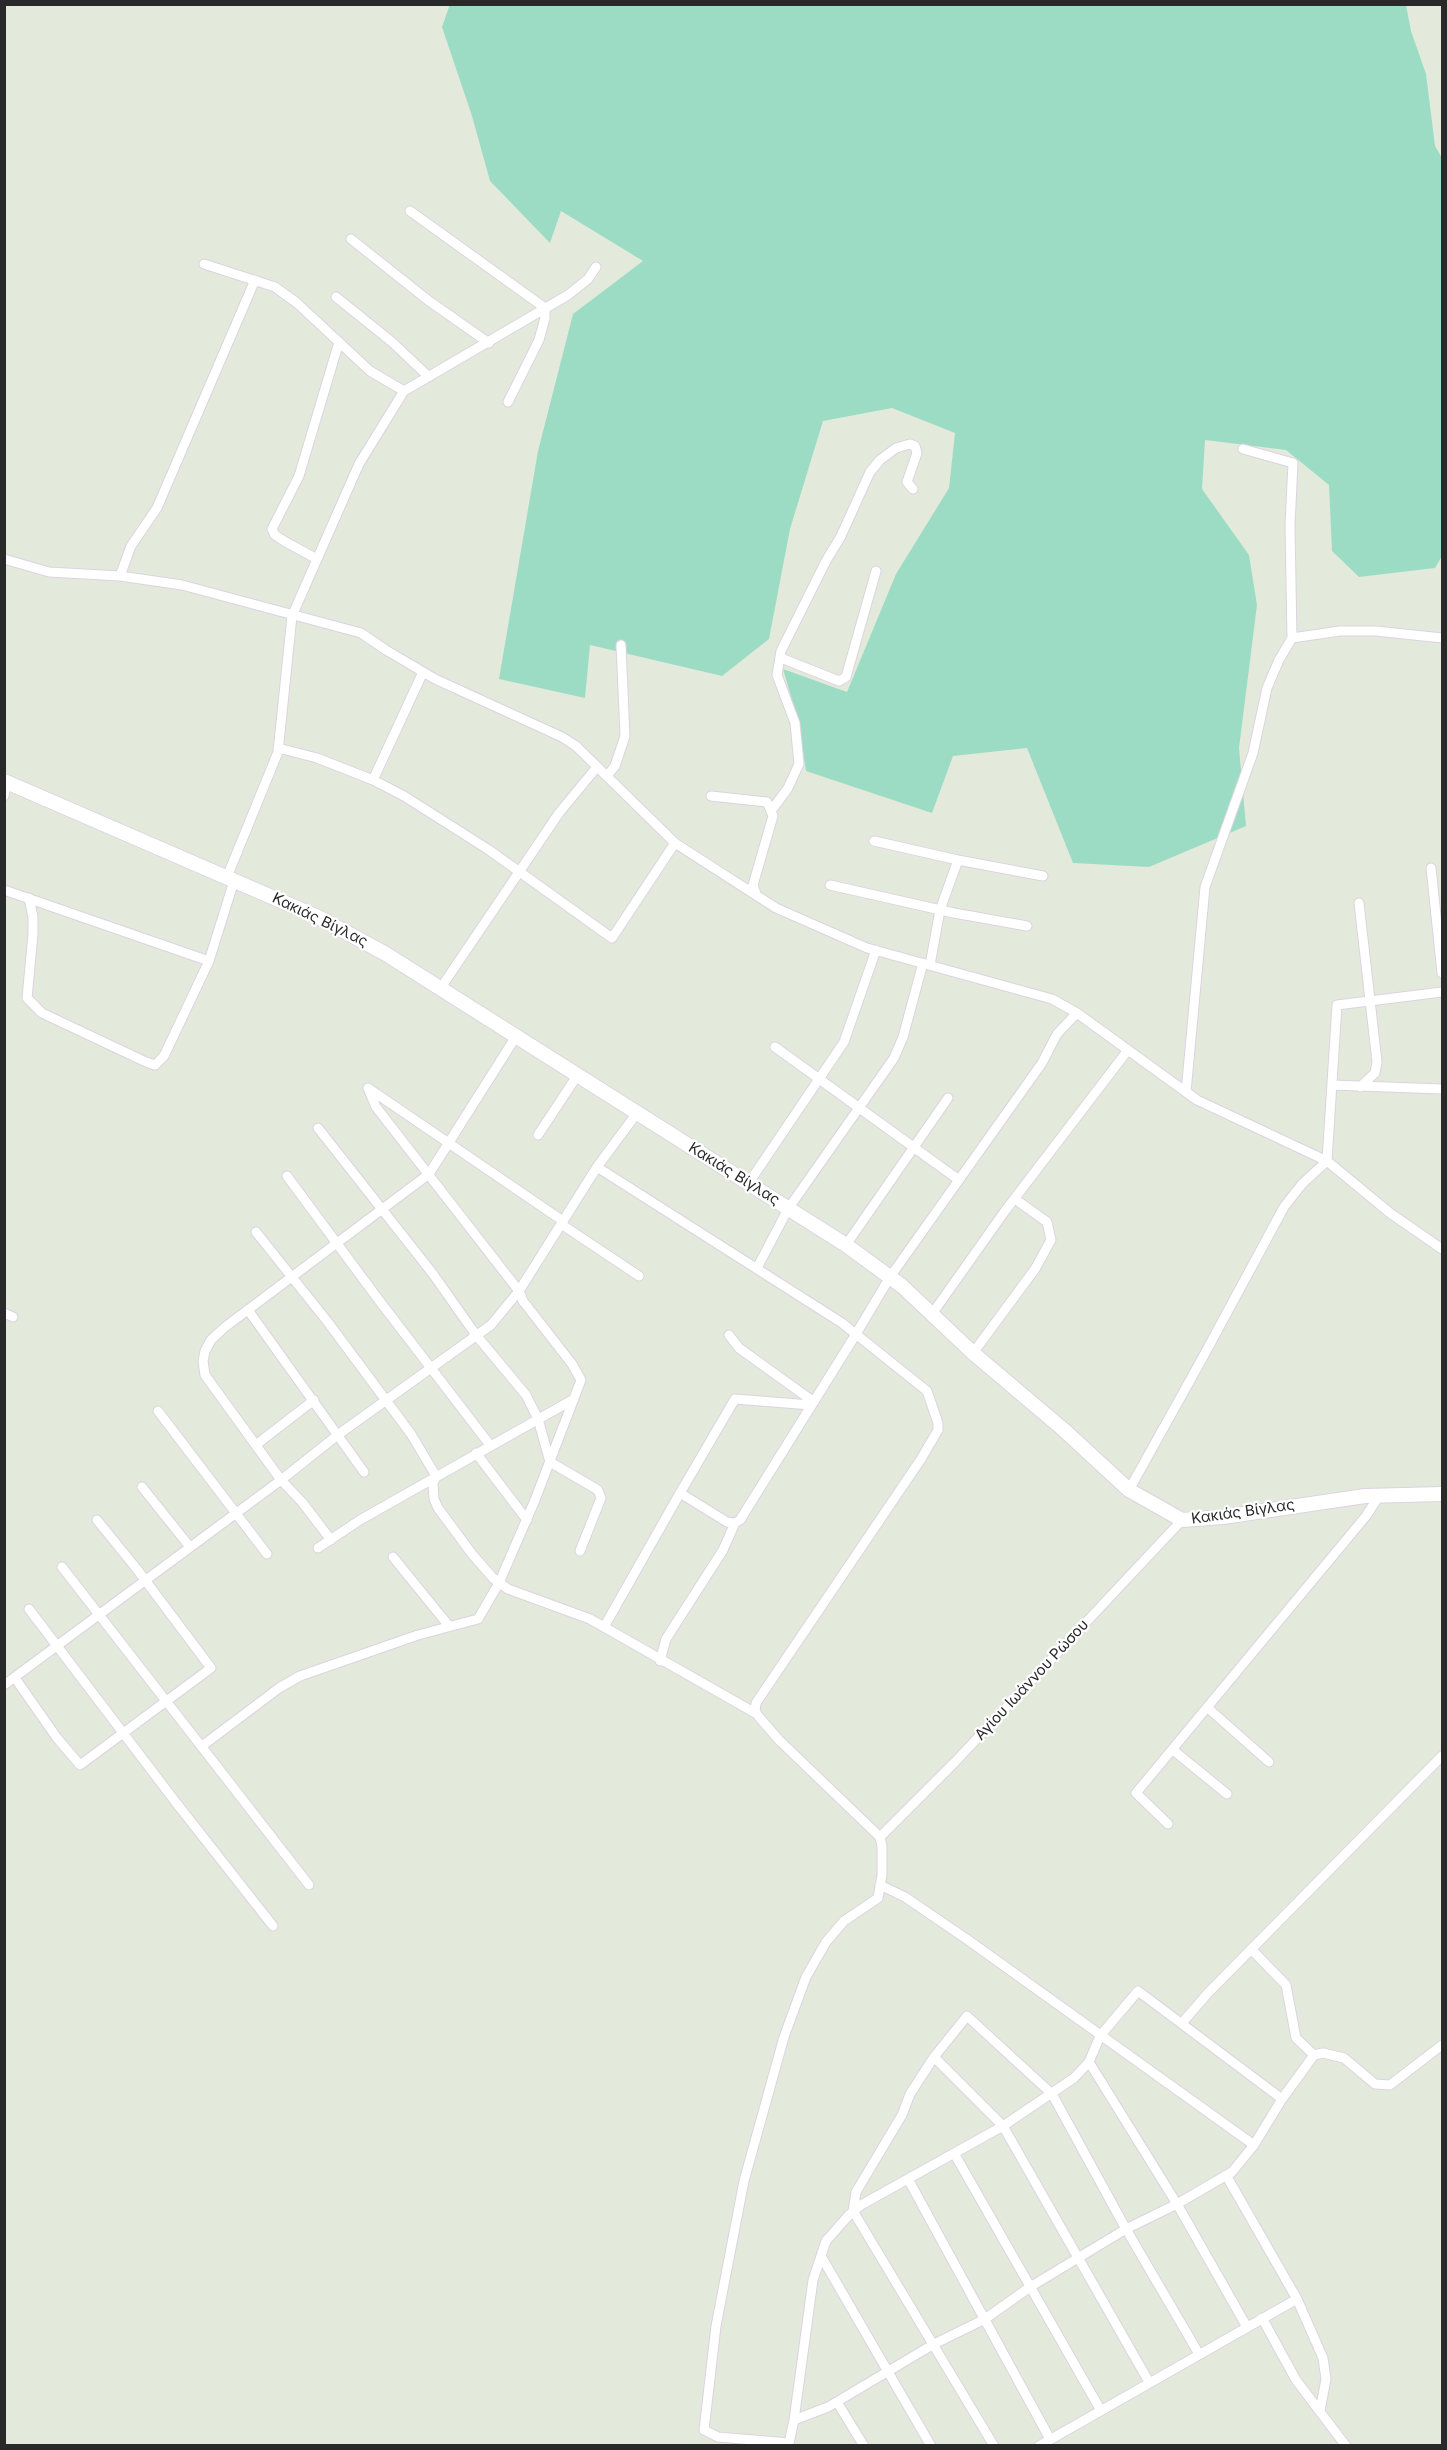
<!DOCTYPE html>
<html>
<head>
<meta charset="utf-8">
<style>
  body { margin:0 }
  #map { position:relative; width:1447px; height:2450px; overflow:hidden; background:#e3eadc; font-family:Inter,sans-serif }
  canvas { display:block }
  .frame { position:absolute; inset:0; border:6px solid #292929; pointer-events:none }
</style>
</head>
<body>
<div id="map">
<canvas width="1447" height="2450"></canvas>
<div class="frame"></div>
</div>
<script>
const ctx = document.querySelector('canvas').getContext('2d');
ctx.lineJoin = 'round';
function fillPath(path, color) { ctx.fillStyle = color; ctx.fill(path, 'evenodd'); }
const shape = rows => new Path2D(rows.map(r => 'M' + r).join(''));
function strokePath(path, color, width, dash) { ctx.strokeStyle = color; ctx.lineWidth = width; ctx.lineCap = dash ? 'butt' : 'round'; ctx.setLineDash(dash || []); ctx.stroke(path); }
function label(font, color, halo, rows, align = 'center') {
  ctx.font = font + ' Inter,sans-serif'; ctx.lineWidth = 4.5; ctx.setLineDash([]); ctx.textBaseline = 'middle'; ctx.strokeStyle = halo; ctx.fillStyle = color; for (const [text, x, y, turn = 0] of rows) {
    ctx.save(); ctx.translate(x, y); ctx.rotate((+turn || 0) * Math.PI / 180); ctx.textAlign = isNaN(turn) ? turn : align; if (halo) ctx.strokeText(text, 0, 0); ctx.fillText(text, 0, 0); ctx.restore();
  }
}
fillPath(shape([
  [450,4,1406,5,1411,31,1426,74,1435,146,1442,158,1442,556,1435,568,1359,577,1332,551,1329,485,1286,450,1205,440,1202,489,1249,555,1257,605,1239,748,1246,826,1149,867,1073,863,1027,748,953,756,932,813,806,771,798,720,783,669,847,692,896,574,949,488,955,433,892,408,823,421,790,529,769,639,722,676,590,645,585,698,499,679,538,451,573,314,643,261,561,211,550,243,490,181,472,116,442,27]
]), '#9ddcc4');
const street = shape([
  [410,211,545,308,545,318,539,340,508,402],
  [351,239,429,301,489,343],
  [204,264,275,287,297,303,370,371,404,391],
  [336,297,392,342,429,377],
  [1243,449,1293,463,1290,525,1292,638,1340,631,1376,631,1442,638],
  [4,559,49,572,120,576,182,585,361,633,386,650,435,679,562,737,576,746,675,843,776,908,867,948,1052,999,1077,1013,1197,1100,1327,1161,1390,1213,1442,1249],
  [317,559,284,541,275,535,272,529,299,476,339,342],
  [120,576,131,546,157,508,255,280],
  [781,658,839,681,846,677,876,571],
  [278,748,317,758,373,780,404,796,489,850,612,938,675,843],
  [607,776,615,766,625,736,621,645],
  [373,780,423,672],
  [4,796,7,782],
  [711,796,767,802,773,816,753,885,756,894],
  [771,811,788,788,799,764,795,723,777,675,781,651,826,561,841,536,870,472,880,460,896,448,910,444,915,446,917,453,907,482,913,489],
  [874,841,958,860,1043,876],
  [1431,868,1442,973],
  [227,877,278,752,292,616,359,464,404,391,568,295,588,279,596,267],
  [830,885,954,913,1027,926],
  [4,890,209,961,234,881],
  [29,898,33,917,33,934,27,998,42,1013,146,1062,155,1065,164,1056,209,961],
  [1359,903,1377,1062,1375,1073,1360,1087],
  [930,965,940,910,958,860],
  [440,989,559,813,597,767],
  [775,1047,959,1180],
  [1332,1085,1442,1089],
  [1186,1092,1205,887,1253,753,1267,688,1279,660,1292,638],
  [318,1128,433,1274,476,1335,526,1395,538,1419,550,1462,598,1490,601,1498,580,1551],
  [538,1135,577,1076],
  [597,1167,842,1323,927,1391,938,1423,938,1430,921,1459,756,1703,755,1711,759,1717,779,1740,880,1837,882,1846,882,1875,878,1898,844,1921,826,1942,806,1977,784,2037,744,2181,716,2326,704,2430,718,2437,789,2443,794,2420,828,2407,934,2344,985,2319,1030,2287,1126,2229,1177,2204,1232,2172,1254,2145,1282,2099,1314,2055,1323,2053,1344,2058,1375,2084,1390,2085,1442,2045],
  [287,1176,378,1299,490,1445],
  [748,1184,844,1042,876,950],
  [561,1224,639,1276],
  [256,1232,327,1321,411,1434,436,1476,433,1484,434,1499,438,1508,472,1554,493,1578,508,1589,590,1619,604,1627],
  [846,1245,948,1098],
  [757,1268,788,1209,894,1058,903,1037,923,963],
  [248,1310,364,1472],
  [4,1313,13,1317],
  [932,1314,1005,1211,1128,1050],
  [729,1335,739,1348,814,1402],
  [973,1353,1035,1269,1051,1240,1047,1222,1015,1199],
  [811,1405,735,1399,680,1493,727,1522,735,1523,740,1520,856,1334,890,1277,1042,1063,1057,1034,1077,1013],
  [158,1411,267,1554],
  [257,1444,314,1400],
  [476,1453,527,1520],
  [142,1487,190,1547],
  [1129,1490,1203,1357,1284,1207,1302,1184,1327,1161,1337,1005,1442,992],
  [680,1493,604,1627,757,1714],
  [331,1540,302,1502,281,1480,205,1375,203,1361,205,1351,211,1340,225,1327,429,1174,515,1038],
  [318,1548,360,1520,574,1399],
  [393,1557,449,1626],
  [62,1567,309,1885],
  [29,1609,174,1800,273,1926],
  [660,1661,666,1639,723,1550,735,1523],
  [15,1678,57,1738,80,1765,211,1668,136,1568,97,1520],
  [4,1685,281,1480,339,1434,491,1325,519,1291,376,1107,368,1088,563,1221],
  [1209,1709,1269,1762],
  [202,1746,279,1688,300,1676,418,1635,478,1619,499,1583,535,1500,581,1380,572,1364,523,1301,519,1291,597,1167,637,1113],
  [1173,1750,1227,1794],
  [1168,1824,1136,1793,1366,1516,1379,1496],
  [880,1837,955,1762,1182,1520],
  [880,1885,905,1897,968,1940,1254,2145],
  [1251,1949,1286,1985,1296,2038,1314,2055],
  [1182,2023,1208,1993,1442,1756],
  [934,2057,1003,2126,1149,2382],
  [1089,2062,1177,2204,1247,2327],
  [954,2153,1100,2409],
  [1226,2175,1297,2299,1323,2358,1326,2379,1320,2411],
  [908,2179,1050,2439],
  [821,2256,931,2446],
  [1262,2318,1296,2380,1346,2446],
  [837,2402,864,2446],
  [794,2420,813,2280,826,2241,849,2215,861,2205,1003,2126,1074,2078,1089,2062,1100,2036,1138,1991,1282,2099],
  [994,2446,853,2211,856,2192,902,2115,910,2094,934,2057,967,2016,1052,2094,1126,2229,1199,2354],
  [1039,2446,1297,2299]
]);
const secondary = shape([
  [4,781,318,917,386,954,846,1245,902,1286,973,1353,1064,1430,1129,1490,1182,1520,1223,1517,1365,1496,1442,1494]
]);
strokePath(street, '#ddd2e1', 11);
strokePath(secondary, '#ddd2e1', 16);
strokePath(street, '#fff', 9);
strokePath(secondary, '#fff', 14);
label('15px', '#292929', '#fff', [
  ["Κακιάς Βίγλας",320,920,26],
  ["Κακιάς Βίγλας",734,1174,32],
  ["Κακιάς Βίγλας",1243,1512,-8],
  ["Αγίου Ιωάννου Ρώσου",1032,1680,-47]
]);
</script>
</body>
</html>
